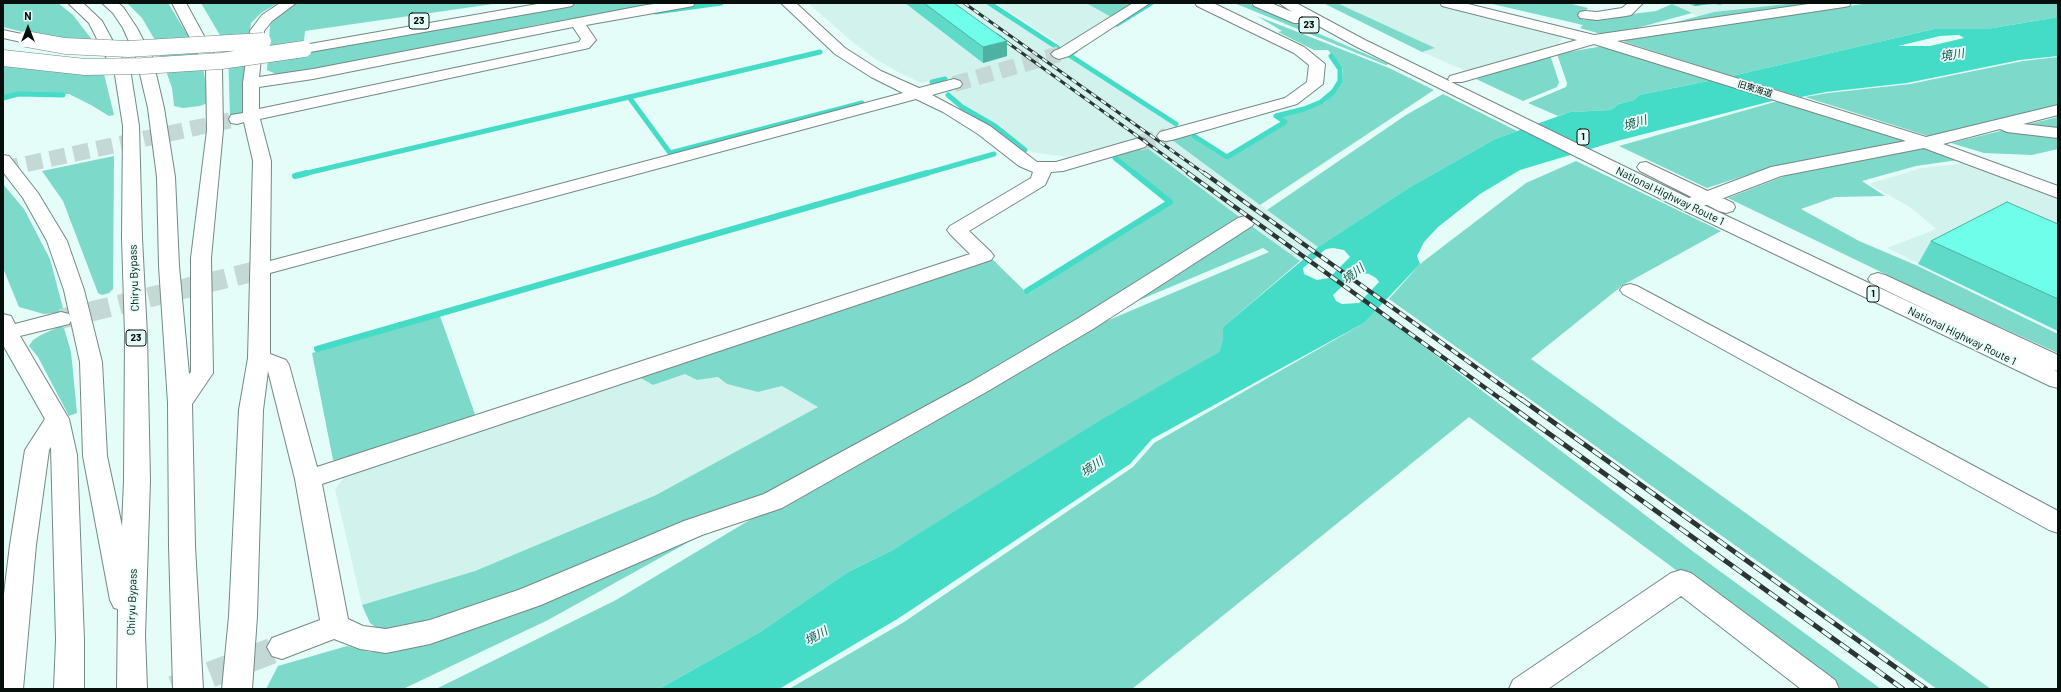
<!DOCTYPE html>
<html>
<head>
<meta charset="utf-8">
<style>
  body { margin:0 }
  #map { position:relative; width:2061px; height:692px; overflow:hidden; background:#e5fdf8; font-family:Barlow,sans-serif }
  canvas { display:block }
  .frame { position:absolute; inset:0; border:4px solid #070f0d; pointer-events:none }
  .north { position:absolute; left:8px; top:8px; width:40px; height:40px; -webkit-text-stroke:3px #e5fdf8; paint-order:stroke; rotate:0deg; font-size:11px; font-weight:700; line-height:16px; text-align:center; color:#070f0d }
  .north::after { content:''; display:block; margin:auto; width:14px; height:18px; background:#070f0d; clip-path:polygon(50% 0,100% 100%,50% 72%,0 100%) }
</style>
</head>
<body>
<div id="map">
<canvas width="2061" height="692"></canvas>
<div class="frame"></div>
<div class="north">N</div>
</div>
<script>
const ctx = document.querySelector('canvas').getContext('2d');
ctx.lineJoin = 'round';
function fillPath(path, color) { ctx.fillStyle = color; ctx.fill(path, 'evenodd'); }
const shape = rows => new Path2D(rows.map(r => 'M' + r).join(''));
function strokePath(path, color, width, dash) { ctx.strokeStyle = color; ctx.lineWidth = width; ctx.lineCap = dash ? 'butt' : 'round'; ctx.setLineDash(dash || []); ctx.stroke(path); }
function label(font, color, halo, rows, align = 'center') {
  ctx.font = font + ' Barlow,"Noto Sans JP",sans-serif'; ctx.lineWidth = 3.5; ctx.setLineDash([]); ctx.textBaseline = 'middle'; ctx.strokeStyle = halo; ctx.fillStyle = color; for (const [text, x, y, turn = 0] of rows) {
    ctx.save(); ctx.translate(x, y); ctx.rotate((+turn || 0) * Math.PI / 180); ctx.textAlign = isNaN(turn) ? turn : align; if (halo) ctx.strokeText(text, 0, 0); ctx.fillText(text, 0, 0); ctx.restore();
  }
}
fillPath(shape([
  [808,3,987,3,1178,127,1161,132,1318,247,1300,261,1221,205,1135,139,1067,157,1031,152,998,125,965,106,945,90,954,86,945,77,921,83,898,72,875,59,850,40],
  [996,3,1086,3,1111,17,1066,48],
  [1337,3,1434,3,1555,34,1561,37,1561,40,1558,44,1546,48,1471,72,1466,71,1422,52,1434,48],
  [1675,3,1795,3,1714,12,1697,16,1672,4],
  [1965,163,2058,196,2058,331,1887,248,1936,229,1910,207,1869,184,1921,168],
  [685,374,697,380,719,377,727,384,758,392,782,386,819,407,656,495,475,571,362,605,335,489,346,475,639,377,653,385]
]), '#d2f3ed');
fillPath(shape([
  [3,3,58,3,73,15,93,41,39,36,3,27],
  [127,3,168,3,200,55,210,102,200,106,183,108,174,106,172,88,156,42,142,18],
  [201,3,278,3,261,13,251,23,244,75,244,113,230,118,228,49],
  [297,3,493,4,305,31,303,50,576,3,663,3,536,25,379,58,278,75,267,70,270,25,281,12],
  [1086,3,1133,3,1111,17],
  [1234,3,1248,3,1389,64,1386,65],
  [1323,3,1337,3,1435,48,1422,52],
  [1488,3,1568,3,1588,8,1582,14,1583,20,1656,11,1672,4,1692,13,1637,28,1601,34,1580,28,1583,25],
  [1795,3,1819,3,1650,29,1714,12],
  [1869,3,2058,3,2058,17,1987,29,1934,29,1732,76,1625,42,1624,40,1665,32,1715,26],
  [1257,16,1389,68,1434,90,1260,205,1172,140,1190,135,1227,158,1287,122,1278,117,1305,110,1324,103,1335,92,1342,81,1343,69,1328,50,1314,50,1278,32,1282,31],
  [1603,46,1713,80,1639,95,1634,100,1619,104,1611,110,1570,112,1558,116,1528,103,1566,87,1567,83,1557,54],
  [1550,55,1559,82,1557,87,1523,101,1476,79],
  [2058,57,2058,106,1928,136,1805,97,1828,93,1910,84,2023,61],
  [3,63,103,70,114,115,109,116,91,105,69,94,18,92,3,97],
  [1443,94,1517,131,1495,139,1410,187,1318,247,1267,210,1406,115],
  [1778,101,1904,141,1772,167,1707,188,1619,146],
  [2058,117,2058,149,2032,155,1984,153,1951,143],
  [1146,147,1242,219,979,381,816,472,522,593,417,626,378,629,370,623,362,605,475,571,656,495,818,407,782,386,758,392,727,384,718,377,697,380,685,374,653,385,639,377,992,259,1028,294,1172,202,1115,156],
  [1927,148,1965,159,1916,166,1862,181,1885,196,1835,197,1801,209,1859,241,1918,266,2058,334,2058,353,1914,288,1728,198,1790,174],
  [114,156,113,289,109,293,102,295,98,293,63,201,42,171],
  [1576,161,1721,231,1623,285,1531,359,1991,689,1937,689,1389,299,1420,264,1526,183],
  [3,184,24,209,50,259,64,312,44,314,19,307,3,268],
  [1250,225,1300,261,1223,327,1223,338,1219,352,891,551,848,572,760,632,659,689,436,689,616,600,758,515,1076,334,1269,252,1263,248,1104,315],
  [1376,310,1695,553,1881,689,1837,689,1469,417,1132,689,789,689,904,622,1133,467,1154,443,1364,323],
  [440,316,476,417,349,459,333,460,312,353],
  [63,325,71,352,77,413,69,416,38,357,29,346,33,340,41,335],
  [703,534,548,620,403,689,266,689,278,666,347,646,370,652,396,652,509,614]
]), '#7dd9c9');
fillPath(shape([
  [2058,17,2058,56,2020,60,1907,83,1826,92,1801,97,1732,76,1934,29,1987,29],
  [1959,35,1964,38,1930,46,1898,46,1940,36],
  [1713,80,1776,100,1617,141,1520,170,1480,194,1438,227,1424,242,1417,256,1420,264,1364,323,1152,439,1130,464,899,618,779,689,659,689,760,632,848,572,891,551,1101,420,1219,352,1223,338,1223,327,1318,247,1410,187,1495,139,1570,112,1611,110,1619,104,1634,100,1639,95],
  [1333,248,1344,250,1350,257,1329,278,1317,280,1304,274,1303,268,1326,249],
  [1361,273,1369,274,1376,278,1379,282,1359,303,1342,304,1336,301,1333,295,1355,274]
]), '#45dcc7');
strokePath(shape([
  [989,3,1061,50],
  [656,12,721,3],
  [1117,24,1151,3],
  [1075,51,1069,55,1176,124],
  [932,82,945,79],
  [948,95,962,107,995,126,1025,150],
  [629,97,670,153,862,103],
  [3,98,18,94,63,95],
  [1194,136,1227,157,1285,122,1276,116,1304,109,1321,102,1333,92,1340,81,1340,69,1331,56],
  [1115,158,1135,174],
  [303,174,820,52],
  [924,174,994,154]
]), '#45dcc7', 5);
strokePath(shape([
  [295,176,307,173],
  [1027,291,1170,202,1134,173],
  [317,349,927,173]
]), '#45dcc7', 6);
strokePath(shape([
  [954,84,1059,54],
  [1139,143,1166,136],
  [3,169,237,119]
]), '#c4d9d5', 16, [16, 8]);
strokePath(shape([
  [61,319,260,270]
]), '#c4d9d5', 20, [20, 10]);
strokePath(shape([
  [173,689,282,647]
]), '#c4d9d5', 26, [26, 14]);
const minor = shape([
  [280,3,296,3,272,21,264,31,259,77,313,69,641,6,660,3,695,3,693,6,688,7,586,25,596,40,589,48,260,119,271,161,270,261,903,93,871,77,835,54,781,3,796,3,845,48,881,71,919,88,954,79,960,81,962,84,960,87,932,95,990,126,1037,162,1056,162,1139,138,1145,139,1148,143,1145,147,1063,171,1051,172,1045,185,969,231,991,252,994,256,991,260,322,484,348,619,363,626,386,629,430,620,521,589,684,521,764,494,972,381,1077,319,1238,218,1245,216,1252,218,1255,222,1252,226,1093,329,988,391,782,508,702,535,541,605,430,644,386,653,360,649,334,639,282,659,272,656,267,647,272,638,320,620,295,479,268,371,263,410,257,616,252,689,222,689,229,616,239,410,248,358,253,161,244,122,237,124,231,123,229,119,231,115,243,113,243,83,250,31,262,15,280,3],
  [573,27,581,39,579,42,259,109,259,87,313,79,573,27],
  [916,99,943,112,978,134,1019,166,1033,172,1031,178,950,226,947,230,950,234,970,254,317,467,289,365,286,360,270,354,270,273,916,99],
  [1133,3,1150,3,1069,56,1059,59,1054,57,1051,54,1054,51,1059,49,1133,3],
  [1195,3,1213,3,1304,47,1325,64,1323,84,1297,104,1172,140,1166,141,1160,140,1157,136,1160,132,1285,98,1307,82,1309,65,1294,53,1197,6,1195,3],
  [1440,3,1464,3,1594,35,1815,3,1851,3,1849,6,1844,7,1617,41,1926,137,2058,105,2058,115,2023,124,2058,128,2058,138,2007,132,2000,129,1943,144,2058,186,2058,198,1924,148,1781,176,1695,209,1688,211,1681,209,1679,205,1681,201,1771,167,1906,141,1594,44,1462,82,1450,82,1448,79,1450,76,1577,40,1442,6,1440,3],
  [1628,3,1643,3,1631,15,1626,16,1597,20,1580,18,1578,15,1580,12,1585,11,1597,12,1622,8,1628,3],
  [1630,284,1637,286,2058,511,2058,533,2049,530,1623,294,1620,290,1623,286,1630,284],
  [61,312,69,314,72,319,69,324,20,336,69,419,77,455,84,640,84,689,54,689,56,640,51,447,49,450,36,545,23,689,3,689,3,602,10,545,25,450,45,419,3,345,3,314,11,316,15,324,61,312],
  [1681,570,1691,573,1835,680,1839,689,1801,689,1681,596,1548,689,1509,689,1513,680,1671,573,1681,570]
]);
const highway = shape([
  [68,3,83,3,102,21,131,75,139,126,142,238,147,335,150,481,145,635,147,689,117,689,118,609,114,608,110,600,83,456,80,362,64,290,47,241,23,198,3,172,3,155,9,156,38,193,67,241,84,290,102,362,107,456,122,526,124,481,125,335,122,238,123,126,115,75,89,23,68,3],
  [102,3,118,3,123,7,137,28,152,57,164,108,175,177,179,266,189,374,191,372,191,258,207,130,206,69,172,3,186,3,222,69,223,130,211,258,213,373,192,404,195,546,203,689,173,689,169,546,168,403,159,266,157,177,148,108,136,57,123,28,113,13,102,3],
  [543,3,574,3,572,6,567,7,304,53,299,52,297,49,299,46,304,45,543,3],
  [1252,3,1271,3,1292,12,1279,3,1296,3,1365,40,1695,201,1941,317,1871,283,1868,279,1871,275,1878,273,1885,275,2058,355,2058,371,2054,370,2058,372,2058,388,2050,386,1681,209,1355,46,1306,19,1304,23,1294,23,1254,6,1252,3],
  [3,30,31,36,33,39,31,42,26,43,3,38,3,30],
  [1646,162,1733,203,1735,207,1733,211,1726,213,1719,211,1640,171,1637,167,1640,163,1646,162]
]);
strokePath(minor, '#748985', 2);
strokePath(highway, '#748985', 2);
fillPath(minor, '#fff');
fillPath(highway, '#fff');
const railFar2 = shape([
  [964,3,1205,174],
  [997,35,1190,174]
]);
const railFar1 = shape([
  [1188,173,1502,400],
  [1204,173,1522,400]
]);
const rail = shape([
  [1501,399,1903,689],
  [1521,399,1926,689]
]);
strokePath(railFar2, '#2b3533', 3);
strokePath(railFar1, '#2b3533', 4.5);
strokePath(rail, '#2b3533', 5);
strokePath(railFar2, '#e5fdf8', 2, [6]);
strokePath(railFar1, '#e5fdf8', 3, [8]);
strokePath(rail, '#e5fdf8', 3.5, [11]);
const highwayBridge = shape([
  [26,39,65,46,128,49,263,41],
  [3,58,85,67,143,66,221,61,304,49]
]);
strokePath(highwayBridge, '#748985', 17, []);
strokePath(highwayBridge, '#fff', 16);
fillPath(shape([
  [905,3,954,3,1007,56,983,63],
  [1687,3,1726,3,1720,5,1714,4,1694,6],
  [2058,224,2058,331,1918,264,1931,241]
]), '#5fdac8');
fillPath(shape([
  [1696,3,1714,3,1694,6],
  [1007,41,1007,56,983,63,983,47]
]), '#4eb2a3');
const building = shape([
  [924,3,954,3,1007,41,983,47,924,3],
  [2007,202,2058,224,2058,299,1931,241,2007,202]
]);
fillPath(building, '#6ffee9');
strokePath(building, '#4eb2a3', 1);
label('9px', '#070f0d', '#e5fdf8', [
  ["旧東海道",1755,89,17]
]);
for (const [x, y, w] of [
  [419,21,20],
  [1309,25,20],
  [1583,137,12],
  [1873,294,12],
  [136,338,20]
]) { const box = new Path2D(); box.roundRect(x - w / 2, y - 8, w, 16, 3); ctx.fillStyle = '#e5fdf8'; ctx.fill(box); strokePath(box, '#070f0d', 1); }
label('bold 10px', '#070f0d', null, [
  ["23",419,21],
  ["23",1309,25],
  ["1",1583,137],
  ["1",1873,294],
  ["23",136,338]
]);
label('11px', '#070f0d', '#e5fdf8', [
  ["National Highway Route 1",1670,196,26],
  ["Chiryu Bypass",134,278,-92],
  ["National Highway Route 1",1962,336,26],
  ["Chiryu Bypass",132,602,-88]
]);
label('italic 12px', '#1b584f', '#e5fdf8', [
  ["境川",1952,55,-9],
  ["境川",1635,123,-16],
  ["境川",1353,274,-38],
  ["境川",1092,467,-34],
  ["境川",816,636,-29]
]);
</script>
</body>
</html>
